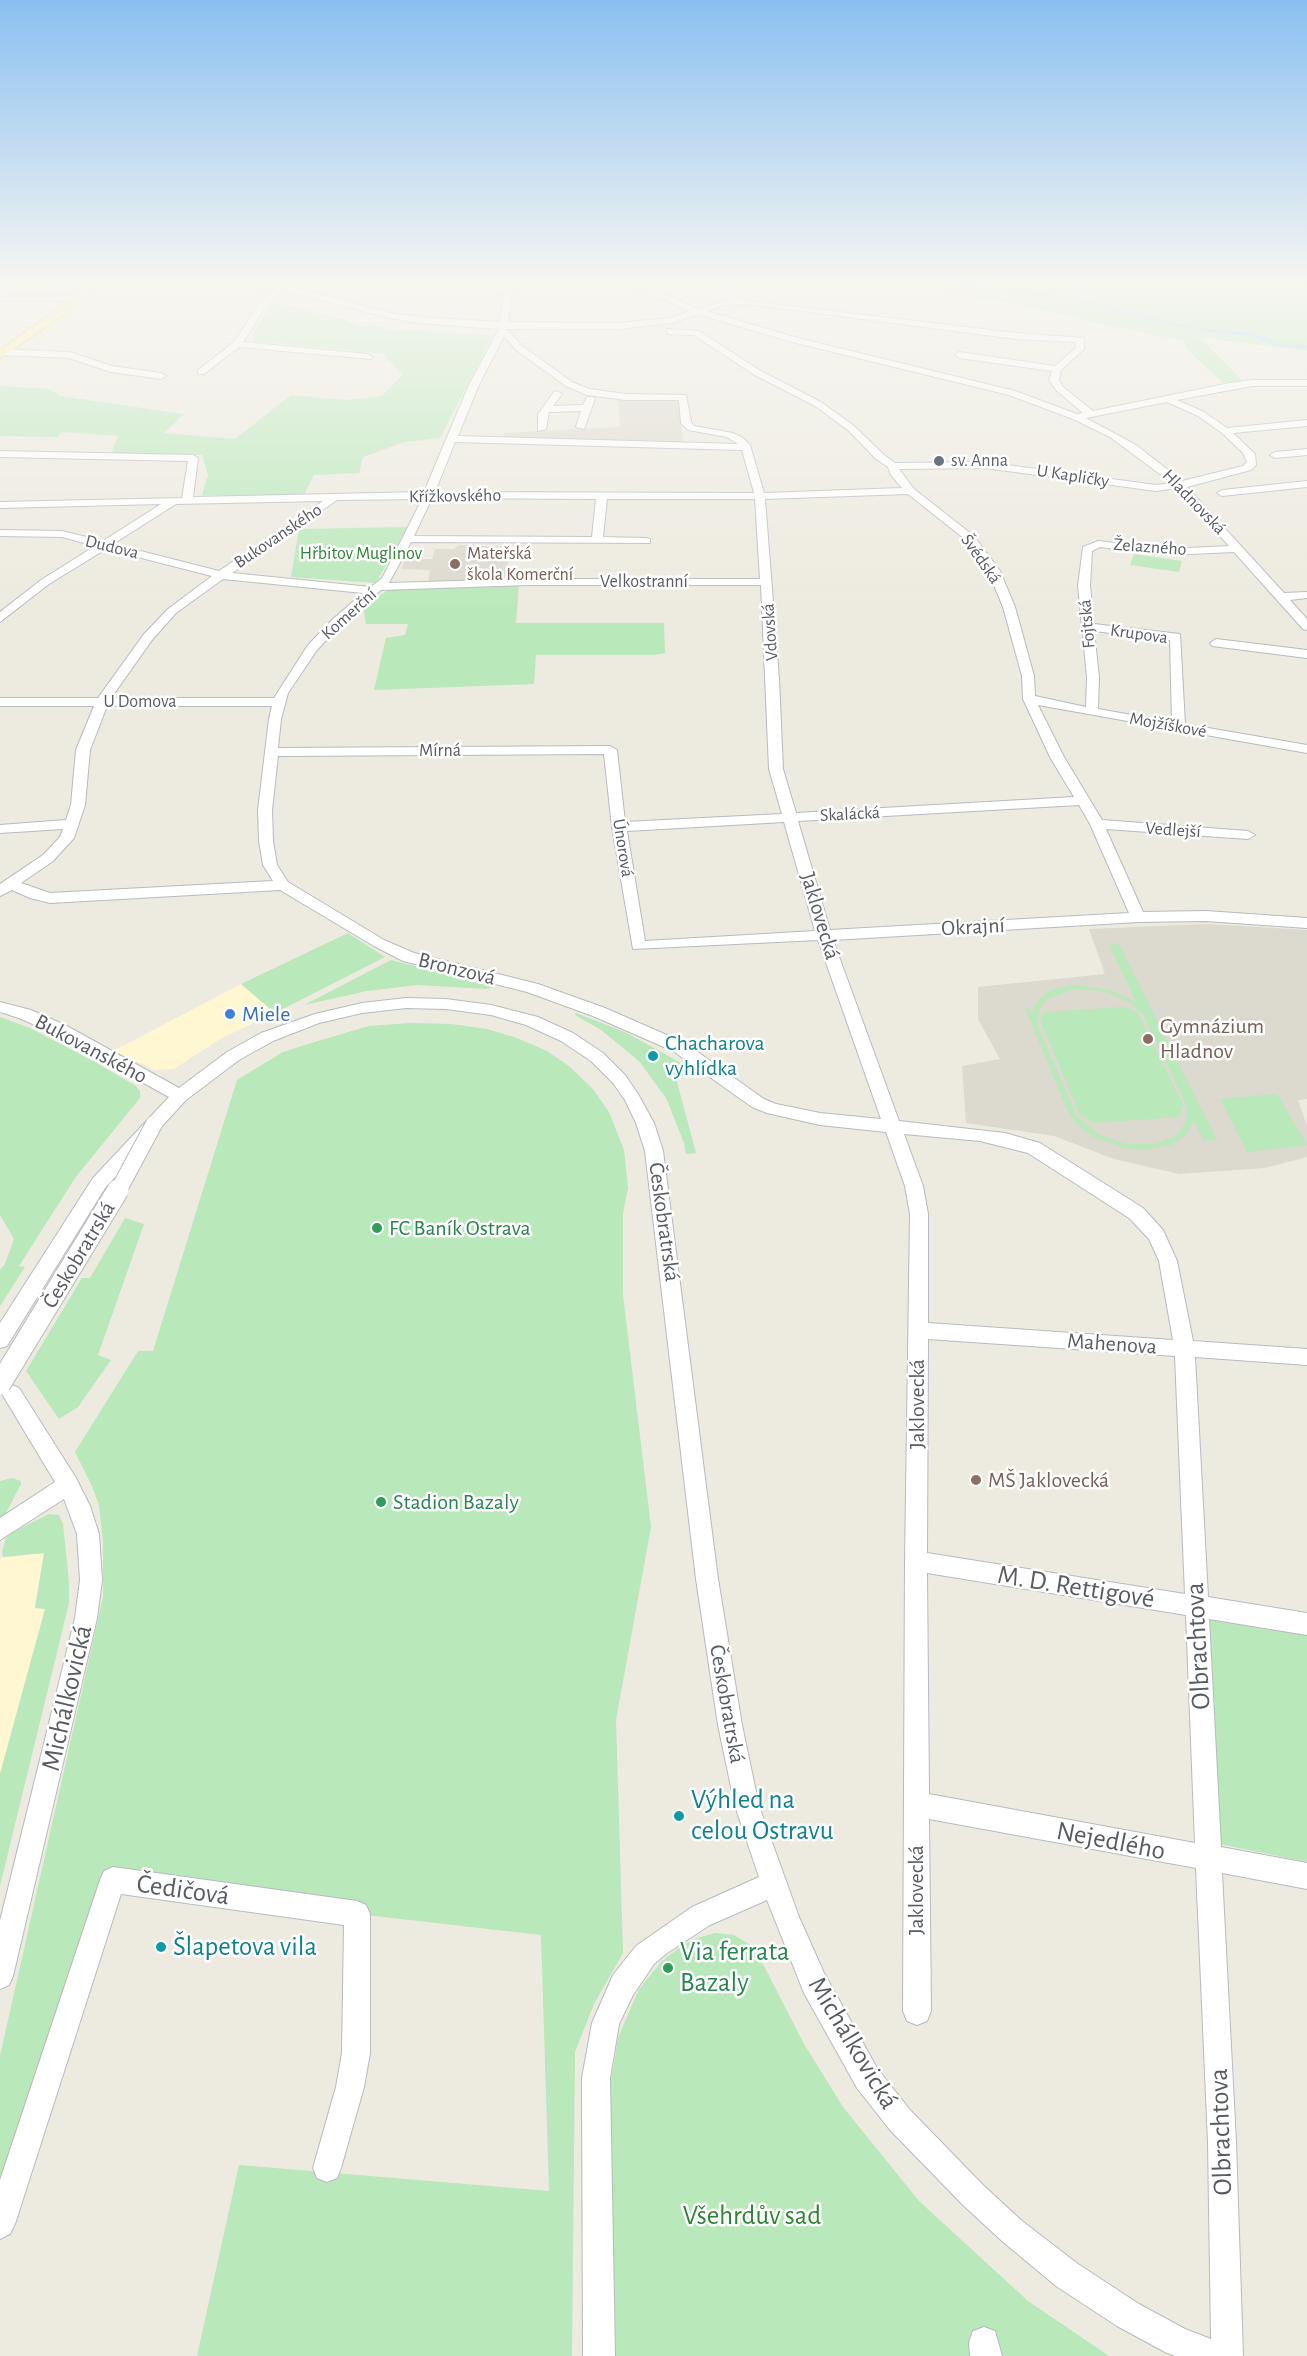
<!DOCTYPE html>
<html>
<head>
<meta charset="utf-8">
<style>
  body { margin:0 }
  canvas { display:block; background:#edeadf }
</style>
</head>
<body>
<canvas width="1307" height="2356"></canvas>
<script>
const ctx = document.querySelector('canvas').getContext('2d');
ctx.lineJoin = 'round';
function fillPath(path, color) { ctx.fillStyle = color; ctx.fill(path, 'evenodd'); }
const shape = rows => new Path2D(rows.map(r => 'M' + r).join(''));
function strokePath(path, color, width, dash) { ctx.strokeStyle = color; ctx.lineWidth = width; ctx.lineCap = dash ? 'butt' : 'round'; ctx.setLineDash(dash || []); ctx.stroke(path); }
function label(font, color, halo, rows, align = 'center') {
  ctx.font = font + ' "Alegreya Sans",sans-serif'; ctx.lineWidth = 5; ctx.setLineDash([]); ctx.textBaseline = 'middle'; ctx.strokeStyle = halo; ctx.fillStyle = color; for (const [text, x, y, turn = 0] of rows) {
    ctx.save(); ctx.translate(x, y); ctx.rotate((+turn || 0) * Math.PI / 180); ctx.textAlign = isNaN(turn) ? turn : align; if (halo) ctx.strokeText(text, 0, 0); ctx.fillText(text, 0, 0); ctx.restore();
  }
}
fillPath(shape([
  [241,984,275,1013,222,1038,174,1069,155,1070,113,1051],
  [44,1553,35,1607,45,1609,0,1774,0,1558]
]), '#fff6d2');
fillPath(shape([
  [618,399,678,400,683,441,503,438,504,433,620,427],
  [459,545,510,547,506,580,428,583,430,570,401,569,409,548,425,548,422,559,432,559,435,549,454,549],
  [1207,924,1307,930,1307,1099,1298,1100,1307,1126,1307,1157,1265,1168,1179,1174,1114,1159,1054,1136,966,1123,962,1066,1000,1059,978,1019,978,987,1105,974,1089,929]
]), '#dcd9ce');
fillPath(shape([
  [925,283,1307,283,1307,351,1199,337,1243,381,1223,383,1186,348,1184,341,1091,322,1014,303,983,299],
  [273,302,346,320,360,327,369,324,388,330,493,335,440,438,404,442,363,457,359,473,314,475,304,495,202,495,208,475,202,455,111,454,118,436,61,432,58,437,0,436,0,386,50,389,60,396,184,414,164,433,235,439,291,395,346,400,382,396,403,374,385,357,386,354,254,341,253,334],
  [408,527,376,583,291,577,299,529],
  [1134,554,1182,561,1179,572,1130,565],
  [519,585,516,623,664,623,665,653,654,655,536,655,534,684,374,690,386,638,405,635,408,624,366,624,363,606,390,589],
  [348,933,385,957,275,1013,241,984],
  [1119,944,1217,1140,1204,1141,1194,1120,1184,1137,1171,1145,1144,1150,1126,1148,1093,1137,1078,1125,1068,1112,1025,1008,1028,1008,1031,1014,1037,1002,1046,993,1058,988,1075,985,1111,990,1136,1002,1109,945],
  [1073,989,1096,990,1114,995,1130,1003,1143,1015,1187,1106,1186,1122,1176,1136,1155,1144,1125,1144,1098,1134,1077,1116,1039,1029,1037,1018,1041,1006,1048,999],
  [391,960,414,966,493,987,487,989,417,985,367,991,304,1005],
  [1125,1007,1138,1013,1184,1106,1179,1117,1094,1123,1080,1115,1040,1020,1044,1012],
  [576,1013,627,1033,690,1068,677,1082,696,1153,686,1154,684,1143,666,1098,639,1061,601,1030,575,1015],
  [0,1017,30,1028,95,1062,136,1086,140,1091,140,1098,75,1178,19,1266,25,1267,0,1306,0,1270,5,1264,14,1239,0,1215],
  [411,1023,451,1024,487,1029,517,1038,547,1051,569,1066,593,1089,609,1112,624,1150,628,1188,623,1213,623,1295,651,1527,616,1720,623,1953,594,2004,575,2052,572,2356,197,2356,239,2165,549,2191,541,1935,357,1914,103,1879,0,2187,0,2056,103,1597,103,1540,99,1505,91,1484,75,1452,138,1351,153,1351,237,1080,283,1052,318,1041,369,1026],
  [1277,1094,1307,1145,1247,1152,1220,1099],
  [125,1218,144,1224,98,1355,111,1360,78,1407,59,1419,26,1371,82,1278,90,1278],
  [12,1478,21,1481,21,1484,4,1517,0,1520,0,1481],
  [49,1514,59,1515,63,1524,69,1582,69,1603,0,1886,0,1774,45,1609,35,1608,44,1553,3,1557,2,1552,6,1538,11,1533],
  [1211,1617,1307,1633,1307,1862,1220,1844,1207,1621],
  [715,1933,734,1935,749,1944,764,1966,804,2044,843,2107,919,2201,1028,2301,1109,2356,613,2356,610,2088,618,2038,639,1989,662,1961,683,1945,697,1938]
]), '#b9e8ba');
strokePath(shape([
  [961,283,988,289,1089,301,1116,311,1188,327],
  [1203,330,1250,334,1281,346,1307,347]
]), '#9dd2ff', 3);
const minor = shape([
  [239,283,283,284,390,313,418,317,500,322,506,283,514,283,508,322,618,323,671,318,689,311,627,283,637,283,698,309,730,300,719,283,728,283,738,300,1016,333,1084,338,1084,349,1061,370,1059,380,1063,387,1093,411,1230,383,1252,380,1307,380,1307,386,1252,386,1177,400,1204,412,1227,428,1307,420,1307,426,1233,433,1255,454,1256,465,1251,470,1187,487,1284,593,1307,592,1307,598,1290,600,1307,619,1307,630,1303,629,1234,552,1168,555,1100,547,1092,551,1090,586,1094,624,1180,634,1185,724,1307,745,1307,753,1038,705,1064,757,1102,820,1248,831,1255,835,1248,839,1106,829,1143,912,1206,911,1307,918,1307,928,1206,921,1138,922,833,940,899,1121,1005,1133,1040,1143,1143,1208,1163,1230,1177,1261,1193,1341,1307,1349,1307,1365,1195,1357,1208,1597,1307,1613,1307,1635,1209,1619,1221,1847,1307,1863,1307,1889,1222,1873,1236,2142,1243,2356,1175,2356,1165,2352,1117,2326,1056,2286,1002,2241,963,2205,890,2130,857,2088,804,1993,767,1900,710,1925,667,1953,654,1964,633,1995,619,2024,610,2078,615,2356,583,2356,582,2078,592,2023,613,1975,636,1946,692,1907,759,1877,735,1806,718,1725,696,1579,645,1151,636,1123,625,1100,613,1083,591,1061,561,1041,526,1025,491,1015,446,1009,406,1008,362,1013,319,1023,273,1041,239,1060,186,1100,105,1188,7,1346,0,1348,0,1323,93,1178,169,1097,53,1033,19,1018,0,1012,0,1002,31,1010,65,1025,179,1088,227,1052,261,1033,315,1014,362,1003,406,998,446,999,491,1005,538,1017,573,1033,603,1053,625,1075,638,1094,654,1123,663,1151,718,1579,742,1725,759,1806,799,1917,824,1973,877,2068,910,2110,983,2185,1022,2221,1078,2264,1139,2304,1185,2329,1211,2339,1208,2142,1196,1868,929,1819,931,2011,927,2021,917,2025,907,2021,903,2011,905,1561,910,1214,905,1186,886,1132,820,1125,767,1113,752,1107,673,1051,593,1016,527,992,403,961,374,946,280,890,50,903,30,898,12,890,0,896,0,884,43,855,60,837,63,829,0,833,0,825,66,820,71,805,76,750,94,706,0,706,0,698,98,698,144,634,168,609,212,576,106,549,49,584,0,622,0,612,41,580,95,546,62,537,0,536,0,530,62,531,103,541,161,504,0,508,0,502,182,498,188,461,0,457,0,451,193,455,198,458,193,497,424,492,468,387,499,329,418,323,389,318,283,290,267,305,243,342,368,354,372,357,371,359,239,347,204,374,198,374,198,370,234,342,261,301,275,289,239,283],
  [747,304,1016,339,1076,342,1076,348,1055,366,959,352,955,355,959,358,1052,371,1049,380,1057,391,1083,413,1077,414,1015,391,798,338,706,311,724,305,747,304],
  [698,314,792,342,1009,395,1073,419,1110,437,1172,483,1156,485,985,462,895,463,884,455,854,426,821,402,759,370,699,331,667,329,667,333,670,334,694,335,753,374,815,406,848,430,876,459,888,467,891,475,902,488,764,493,750,445,743,438,733,433,694,426,691,422,686,395,626,394,589,389,572,382,522,346,507,329,618,329,672,323,698,314],
  [504,336,516,350,566,386,587,395,626,400,679,400,681,423,688,430,727,437,738,444,458,436,478,387,504,336],
  [1167,402,1198,416,1222,433,1243,453,1247,462,1243,466,1182,481,1136,445,1086,418,1167,402],
  [455,442,742,450,754,493,435,492,455,442],
  [985,468,1156,491,1177,488,1229,546,1168,549,1098,541,1083,547,1078,586,1087,677,1086,707,1035,696,1034,676,1015,607,1000,571,974,536,914,489,899,469,985,468],
  [908,494,966,540,988,571,1003,607,1022,676,1023,699,1050,757,1074,797,796,813,783,769,779,679,765,499,908,494],
  [432,498,596,499,592,537,414,536,432,498],
  [422,499,388,567,382,578,371,587,232,573,337,500,422,499],
  [607,499,755,499,760,579,527,579,389,583,411,542,650,543,650,539,646,538,603,537,607,499],
  [323,501,219,571,113,544,176,504,323,501],
  [223,579,363,593,333,619,308,645,274,698,111,698,152,640,176,613,223,579],
  [527,585,761,585,769,769,782,814,625,822,617,750,610,746,278,748,281,719,288,693,317,650,341,625,381,590,527,585],
  [1094,631,1170,640,1172,722,1098,709,1099,677,1094,631],
  [107,706,272,706,269,719,258,810,259,841,263,865,273,881,50,893,21,883,53,861,74,838,85,805,90,750,107,706],
  [604,754,612,827,633,949,818,940,881,1119,820,1113,776,1104,764,1099,685,1043,605,1008,538,984,414,953,384,940,288,882,277,865,273,841,272,810,278,756,604,754],
  [1079,805,1090,824,1129,913,830,930,798,821,1079,805],
  [784,822,815,931,645,941,627,831,784,822],
  [904,1134,980,1141,1028,1153,1129,1218,1149,1239,1159,1261,1173,1340,928,1323,928,1214,923,1186,904,1134],
  [928,1339,1175,1356,1185,1594,927,1553,928,1339],
  [927,1573,1186,1615,1195,1843,929,1794,927,1573],
  [80,296,81,298,77,300,0,301,0,297,80,296],
  [0,349,70,352,112,366,161,373,166,376,161,379,111,372,69,358,0,355,0,349],
  [557,391,562,394,553,406,583,405,587,397,593,397,595,399,584,429,576,427,581,411,549,412,546,429,538,431,538,414,554,392,557,391],
  [1307,449,1307,455,1275,458,1270,455,1275,452,1307,449],
  [1307,481,1307,487,1222,496,1217,493,1222,490,1307,481],
  [1216,639,1307,650,1307,658,1212,646,1210,643,1216,639],
  [12,1385,19,1388,76,1478,90,1506,99,1534,102,1580,97,1618,13,1976,9,1985,0,1989,0,1921,75,1618,80,1580,77,1534,64,1499,0,1540,0,1518,55,1482,2,1394,5,1388,12,1385],
  [113,1867,357,1901,366,1905,370,1914,370,2053,364,2087,341,2168,337,2178,327,2182,317,2178,313,2168,336,2087,342,2053,344,1925,121,1894,15,2224,10,2234,0,2239,0,2180,100,1880,104,1871,113,1867],
  [984,2327,995,2331,1002,2356,970,2356,969,2342,973,2331,984,2327]
]);
const major = shape([
  [87,283,98,283,66,313,0,358,0,350,58,309,87,283]
]);
strokePath(minor, '#b7bac0', 2);
strokePath(major, '#fecf47', 3);
fillPath(minor, '#fff');
fillPath(major, '#fff2a2');
const minorBridgeFar1 = shape([
  [118,1191,154,1124]
]);
const minorBridge = shape([
  [0,1384,118,1190]
]);
strokePath(minorBridgeFar1, '#b7bac0', 18, []);
strokePath(minorBridge, '#b7bac0', 23, []);
strokePath(minorBridgeFar1, '#fff', 16);
strokePath(minorBridge, '#fff', 21);
const sky = ctx.createLinearGradient(0, 0, 0, 613);
sky.addColorStop(0, '#8ac0f1');
sky.addColorStop(0.46, '#f7f6f1');
sky.addColorStop(1, '#f7f6f100');
ctx.fillStyle = sky;
ctx.fillRect(0, 0, 1307, 613);
for (const [x, y, r, color] of [
  [939,461,6,"#6b7280"],
  [455,564,6,"#8d6e63"],
  [230,1014,6,"#3f7fe0"],
  [1148,1039,6,"#8d6e63"],
  [653,1056,6,"#0f9aa8"],
  [377,1228,6,"#2e9e5b"],
  [976,1480,6,"#8d6e63"],
  [381,1502,6,"#2e9e5b"],
  [679,1816,6,"#0f9aa8"],
  [161,1947,6,"#0f9aa8"],
  [668,1968,6,"#2e9e5b"]
]) { const dot = new Path2D(); dot.arc(x, y, r, 0, 2 * Math.PI); ctx.fillStyle = color; ctx.fill(dot); strokePath(dot, '#fff', 2); }
label('18px', '#5b616d', '#fff', [
  ["sv. Anna",951,461]
], 'left');
label('18px', '#585c62', '#fff', [
  ["U Kapličky",1073,476,9],
  ["Křížkovského",455,496,-1],
  ["Hladnovská",1194,502,46],
  ["Bukovanského",278,536,-34],
  ["Dudova",112,547,14],
  ["Želazného",1150,547,4],
  ["Švédská",981,559,55],
  ["Velkostranní",644,582],
  ["Komerční",349,614,-42],
  ["Fojtská",1087,624,-95],
  ["Vdovská",770,632,-94],
  ["Krupova",1139,634,8],
  ["U Domova",140,702],
  ["Mojžíškové",1168,725,10],
  ["Mírná",440,751],
  ["Skalácká",850,814,-3],
  ["Vedlejší",1173,830,4],
  ["Únorová",623,848,81]
]);
label('18px', '#2d8532', '#fff', [
  ["Hřbitov Muglinov",361,554]
]);
label('18px', '#785e54', '#fff', [
  ["Mateřská",467,554],
  ["škola Komerční",467,575]
], 'left');
label('22px', '#585c62', '#fff', [
  ["Jaklovecká",820,916,73],
  ["Okrajní",973,927,-3],
  ["Bronzová",457,969,14],
  ["Bukovanského",91,1049,28],
  ["Českobratrská",664,1222,82],
  ["Českobratrská",79,1255,-59],
  ["Mahenova",1112,1344,4],
  ["Jaklovecká",917,1404,-90],
  ["Českobratrská",727,1704,80],
  ["Jaklovecká",916,1890,-90]
]);
label('22px', '#366cbe', '#fff', [
  ["Miele",242,1014]
], 'left');
label('22px', '#785e54', '#fff', [
  ["Gymnázium",1160,1026],
  ["Hladnov",1160,1051],
  ["MŠ Jaklovecká",988,1480]
], 'left');
label('22px', '#0d838f', '#fff', [
  ["Chacharova",665,1043],
  ["vyhlídka",665,1068]
], 'left');
label('22px', '#27864d', '#fff', [
  ["FC Baník Ostrava",389,1228],
  ["Stadion Bazaly",393,1502]
], 'left');
label('27px', '#585c62', '#fff', [
  ["M. D. Rettigové",1076,1587,9],
  ["Olbrachtova",1198,1646,-93],
  ["Michálkovická",67,1698,-77],
  ["Nejedlého",1111,1841,11],
  ["Čedičová",183,1890,8],
  ["Michálkovická",853,2043,59],
  ["Olbrachtova",1221,2132,-92]
]);
label('27px', '#0d838f', '#fff', [
  ["Výhled na",691,1800],
  ["celou Ostravu",691,1831],
  ["Šlapetova vila",173,1947]
], 'left');
label('27px', '#27864d', '#fff', [
  ["Via ferrata",680,1952],
  ["Bazaly",680,1983]
], 'left');
label('27px', '#2d8532', '#fff', [
  ["Všehrdův sad",752,2216]
]);
</script>
</body>
</html>
